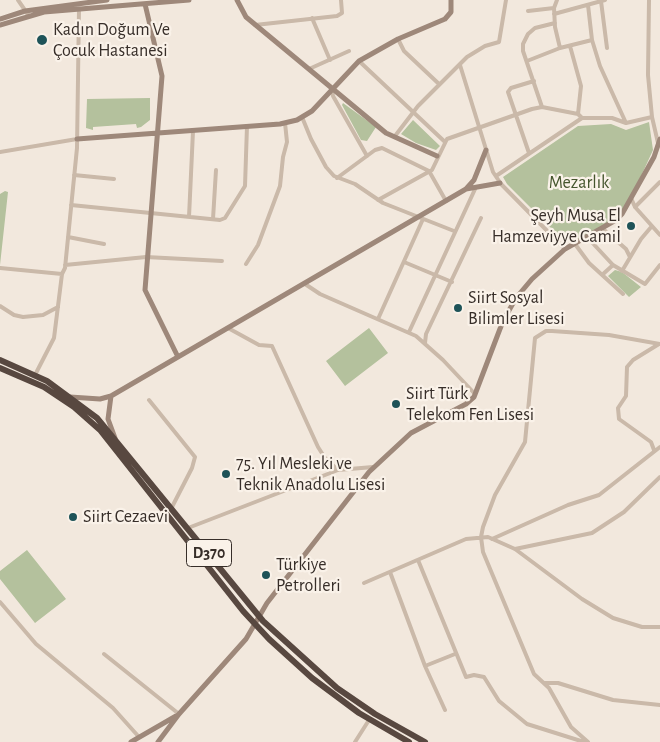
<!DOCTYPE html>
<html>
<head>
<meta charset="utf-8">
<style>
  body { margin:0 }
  canvas { display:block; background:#f2e8dd }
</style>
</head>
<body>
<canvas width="660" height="742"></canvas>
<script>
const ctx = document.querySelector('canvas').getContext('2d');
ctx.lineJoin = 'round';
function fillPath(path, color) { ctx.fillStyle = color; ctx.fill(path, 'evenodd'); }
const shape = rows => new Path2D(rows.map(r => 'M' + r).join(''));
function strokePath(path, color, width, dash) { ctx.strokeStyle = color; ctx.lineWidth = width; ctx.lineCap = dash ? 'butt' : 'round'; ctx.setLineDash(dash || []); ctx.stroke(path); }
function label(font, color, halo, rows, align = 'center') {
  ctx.font = font + ' "Alegreya Sans",sans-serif'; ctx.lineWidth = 4.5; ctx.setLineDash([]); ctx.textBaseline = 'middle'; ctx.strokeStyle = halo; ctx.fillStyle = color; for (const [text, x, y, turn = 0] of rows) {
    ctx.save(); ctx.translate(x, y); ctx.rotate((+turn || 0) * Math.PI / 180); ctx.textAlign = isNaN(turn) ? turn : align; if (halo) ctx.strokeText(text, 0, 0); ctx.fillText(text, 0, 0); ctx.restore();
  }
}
fillPath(shape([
  [150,98,150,120,141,127,137,128,136,124,93,127,93,130,86,128,87,99],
  [343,103,376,127,367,141,361,140,342,105],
  [413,120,440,146,436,150,416,143,401,134],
  [649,122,653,150,631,198,616,218,579,239,564,241,507,184,503,177,578,126,611,124,626,130],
  [5,191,8,192,0,265,0,194],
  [615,270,622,272,641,287,629,297,608,276],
  [369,328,388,353,345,386,326,361],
  [27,550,66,599,35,623,0,579,0,571]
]), '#b4c19d');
strokePath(shape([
  [18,0,29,16],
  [557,0,554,8,555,27,560,48],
  [649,0,648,75,652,117],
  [601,1,607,48],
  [588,5,592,40,600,66,626,123],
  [528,11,554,8],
  [554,14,605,0],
  [312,18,330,60],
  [255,25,337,16,342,13,341,0],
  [398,39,404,51,439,84],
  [570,46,581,86,578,114],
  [359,61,445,142],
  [527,61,560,48,592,40],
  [460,65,493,172,501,184,565,249],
  [309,69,349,51],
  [332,90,333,96,367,156],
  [542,107,523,51,523,44,528,34,535,28,555,23],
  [302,117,311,139,326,167,334,176,355,184,383,203,454,231],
  [395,136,418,106,467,57,485,46,499,42,506,0],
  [0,152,77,139],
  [529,153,508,92,511,88,534,81],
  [74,175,114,179],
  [496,176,582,118],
  [337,178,375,150,382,148,429,171,446,201],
  [631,198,635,207,660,235],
  [378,200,432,170,447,139,532,109,542,107,578,114,582,118,612,118,626,123,652,117,658,143],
  [71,205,220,220,225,218,245,186,247,126],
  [635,207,660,182],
  [189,217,193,131],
  [213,219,216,170],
  [602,228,626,249,630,257],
  [68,237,104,244],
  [587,237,613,265,645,284,660,265],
  [575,244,589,263,623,294],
  [404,262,452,282],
  [246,264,258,245,280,186,283,157,287,142,285,123],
  [65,265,146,257,222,261],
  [0,268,62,274,65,268,77,148,79,9],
  [622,271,641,239,652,226],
  [602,275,613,265],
  [305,284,320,294,416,336,443,360,475,394],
  [0,306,14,315,23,317,43,315,58,307],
  [378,319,423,219],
  [228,328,259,345,272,346,318,447,325,458,338,470,373,467],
  [409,332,476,187],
  [425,343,426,334,481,218],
  [35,375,54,338,62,274],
  [149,400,195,457,192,468,172,507],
  [654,450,651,442,619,419,618,408,626,396,627,367,633,360,659,344],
  [188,528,338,470],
  [492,539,568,505,599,495,660,447],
  [515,549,592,533,624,512,660,477],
  [418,560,466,677,474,675,484,677,499,701,527,724,584,742],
  [390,572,425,666,445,710],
  [364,583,466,539,488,537,515,549,582,599,613,618,642,627,660,627],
  [0,602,36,644,113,708,139,737],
  [104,654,179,714],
  [425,666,455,654],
  [544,683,558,683,613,700,660,705],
  [355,742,369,720],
  [588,742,571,727,549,688,534,674,483,552,481,537,483,527,495,495,525,442,535,338,546,331,552,331,609,335,660,344]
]), '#cab9a9', 4);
strokePath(shape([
  [237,0,246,17,386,133,437,156],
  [145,4,162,76,145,290,178,357],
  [0,19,25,11,107,0],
  [0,25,44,12,189,0],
  [77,139,280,124,297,120,312,111,359,61,398,39,445,19,451,12,451,0],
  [486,150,474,180,466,189,500,183],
  [111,396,466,189],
  [70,397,100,399,111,396,108,419,115,438],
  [131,742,176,716],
  [158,742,179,714,246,639,267,603,369,472,411,433,466,404,474,397,503,321,516,298,532,279,565,249,616,220,622,214,654,157,660,139]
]), '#9e887a', 5);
strokePath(shape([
  [0,360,47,381,97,418,263,621,337,688,375,714,425,742],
  [0,368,44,387,74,407,100,430,243,611,269,639,312,678,359,713,409,742]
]), '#584840', 6);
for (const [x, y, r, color] of [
  [42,40,6,"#1e5358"],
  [631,226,5,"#1e5358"],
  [458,308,5,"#1e5358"],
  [396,404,5,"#1e5358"],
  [226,474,5,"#1e5358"],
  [73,517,5,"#1e5358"],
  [266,575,5,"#1e5358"]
]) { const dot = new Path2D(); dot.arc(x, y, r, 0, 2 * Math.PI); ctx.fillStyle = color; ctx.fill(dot); strokePath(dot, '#faf2e9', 2); }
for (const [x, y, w] of [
  [209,553,45]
]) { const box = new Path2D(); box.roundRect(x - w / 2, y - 13.5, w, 27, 4); ctx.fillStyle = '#faf2e9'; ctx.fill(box); strokePath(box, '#372e29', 1); }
label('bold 16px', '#372e29', null, [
  ["D370",209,553]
]);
label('18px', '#372e29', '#faf2e9', [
  ["Kadın Doğum Ve",53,30],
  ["Çocuk Hastanesi",53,51],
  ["Şeyh Musa El",621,216,"right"],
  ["Hamzeviyye Camiİ",621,237,"right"],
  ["Siirt Sosyal",468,298],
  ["Bilimler Lisesi",468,319],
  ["Siirt Türk",406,394],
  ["Telekom Fen Lisesi",406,415],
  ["75. Yıl Mesleki ve",236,464],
  ["Teknik Anadolu Lisesi",236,485],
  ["Siirt Cezaevi",83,517],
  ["Türkiye",276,565],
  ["Petrolleri",276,586]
], 'left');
label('18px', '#45552d', '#faf2e9', [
  ["Mezarlık",579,183]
]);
</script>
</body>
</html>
